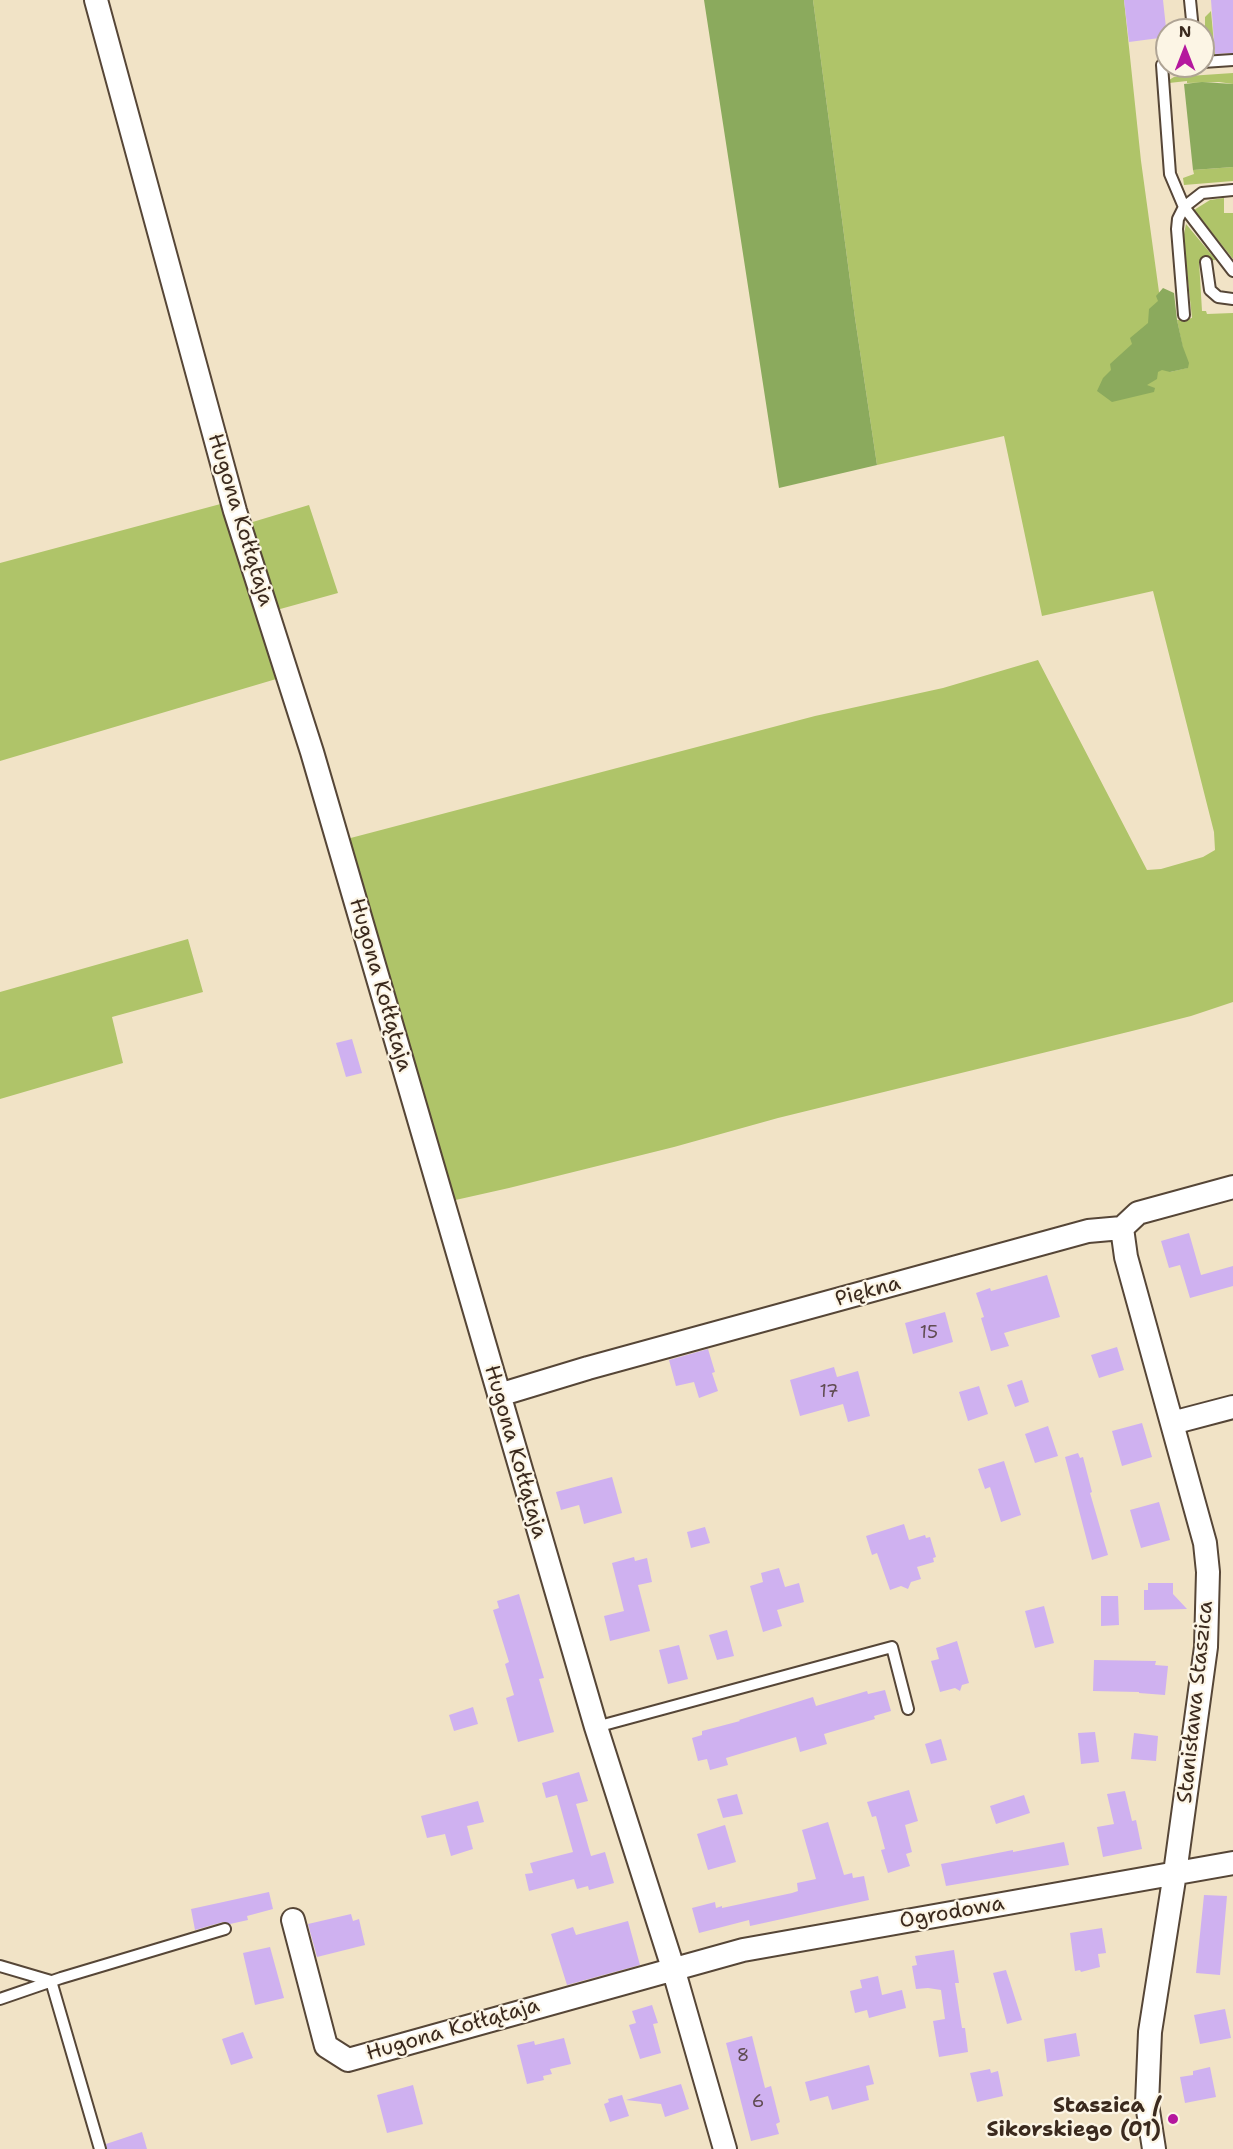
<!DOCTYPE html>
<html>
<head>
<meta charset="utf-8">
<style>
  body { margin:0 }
  #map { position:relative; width:1233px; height:2149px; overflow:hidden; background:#f1e3c6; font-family:"Shantell Sans",sans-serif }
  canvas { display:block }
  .north { position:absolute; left:1155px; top:18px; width:60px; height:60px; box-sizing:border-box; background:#fcf5e5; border:2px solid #afa495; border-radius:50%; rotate:0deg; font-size:16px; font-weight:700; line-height:24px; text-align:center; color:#3b2a1e }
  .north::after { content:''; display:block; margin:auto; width:21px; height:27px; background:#b5179e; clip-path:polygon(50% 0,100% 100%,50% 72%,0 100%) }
</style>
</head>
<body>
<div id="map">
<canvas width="1233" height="2149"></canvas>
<div class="north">N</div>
</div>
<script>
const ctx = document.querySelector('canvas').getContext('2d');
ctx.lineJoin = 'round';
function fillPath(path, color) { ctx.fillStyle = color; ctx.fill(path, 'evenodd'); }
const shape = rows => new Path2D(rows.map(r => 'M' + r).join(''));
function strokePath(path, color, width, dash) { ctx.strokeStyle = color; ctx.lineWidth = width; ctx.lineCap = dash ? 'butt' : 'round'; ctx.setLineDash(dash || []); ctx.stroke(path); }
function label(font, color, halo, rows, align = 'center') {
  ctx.font = font + ' "Shantell Sans",sans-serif'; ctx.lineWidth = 4.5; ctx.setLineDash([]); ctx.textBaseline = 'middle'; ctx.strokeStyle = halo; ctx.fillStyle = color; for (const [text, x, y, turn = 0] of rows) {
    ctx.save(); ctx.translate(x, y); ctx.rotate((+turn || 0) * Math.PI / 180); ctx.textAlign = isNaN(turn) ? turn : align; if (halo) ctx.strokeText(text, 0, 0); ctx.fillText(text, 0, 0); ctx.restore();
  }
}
fillPath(shape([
  [813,0,1124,0,1141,161,1170,372,1187,368,1177,320,1192,318,1184,244,1184,234,1186,224,1216,260,1199,261,1202,311,1206,311,1207,314,1233,313,1233,1002,1191,1016,1132,1031,778,1118,674,1147,509,1188,451,1201,343,840,815,716,943,688,1038,660,1147,870,1161,869,1203,857,1215,850,1214,832,1153,591,1042,616,1004,436,877,465,855,318],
  [1211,11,1215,56,1209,53,1207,50,1205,32,1205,17],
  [1233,73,1233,84,1219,82,1187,83,1187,81,1169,83,1169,80,1174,77],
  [1233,167,1233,181,1184,185,1183,178,1194,174,1193,170],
  [1224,198,1224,213,1233,213,1233,259,1194,210,1210,200],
  [228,502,283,677,0,761,0,563],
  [309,505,338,593,273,611,246,524],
  [188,939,203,992,112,1017,123,1063,0,1099,0,992]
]), '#afc469');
fillPath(shape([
  [704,0,813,0,855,318,877,465,779,488],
  [1202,82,1233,84,1233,167,1193,170,1184,84],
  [1163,288,1174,293,1177,320,1183,347,1189,363,1188,368,1170,372,1162,370,1158,372,1157,379,1147,385,1155,388,1154,392,1112,402,1097,391,1103,378,1111,370,1110,364,1132,344,1130,338,1148,323,1149,309,1158,301,1156,296]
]), '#8baa5d');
fillPath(shape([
  [1124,0,1163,0,1167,37,1129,42],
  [1211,0,1233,0,1233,53,1215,54],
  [352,1039,362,1073,346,1077,336,1043],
  [1189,1233,1201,1275,1233,1266,1233,1286,1190,1298,1180,1265,1169,1268,1161,1241],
  [1047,1275,1060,1317,1004,1333,1009,1346,991,1351,981,1318,984,1317,976,1293,990,1288,991,1291],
  [945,1312,953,1342,913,1354,905,1323],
  [1117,1347,1124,1370,1099,1378,1091,1355],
  [708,1349,715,1372,712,1373,718,1391,699,1398,694,1382,676,1386,669,1360],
  [834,1367,837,1377,858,1371,870,1416,848,1422,843,1404,800,1416,790,1380],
  [1022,1380,1029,1402,1015,1407,1007,1385],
  [979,1386,988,1414,968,1421,959,1392],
  [1142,1423,1152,1457,1122,1466,1112,1431],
  [1048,1426,1058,1456,1035,1463,1025,1434],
  [1078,1453,1080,1458,1083,1457,1092,1492,1090,1493,1108,1555,1092,1560,1065,1457],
  [1004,1461,1021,1515,1001,1522,990,1487,985,1489,978,1469],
  [612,1477,622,1513,584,1524,579,1505,561,1510,556,1492],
  [1159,1502,1170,1540,1141,1548,1130,1510],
  [904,1524,909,1540,925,1535,926,1538,930,1537,936,1557,933,1558,934,1562,917,1567,921,1579,911,1582,908,1589,901,1586,890,1590,877,1553,872,1555,866,1536],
  [705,1527,710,1543,691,1548,687,1532],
  [634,1557,635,1561,647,1558,652,1582,638,1585,650,1631,610,1641,604,1616,624,1611,612,1563],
  [779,1568,785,1587,799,1583,804,1602,777,1610,782,1626,763,1632,750,1586,763,1582,761,1573],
  [1148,1583,1173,1583,1173,1594,1187,1609,1144,1610,1144,1590,1148,1590],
  [519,1594,544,1678,539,1679,554,1732,518,1742,506,1698,514,1695,505,1664,509,1662,493,1610,499,1608,497,1601],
  [1101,1596,1118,1596,1119,1625,1101,1626],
  [1044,1606,1054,1643,1035,1648,1025,1611],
  [727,1630,734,1656,717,1660,709,1635],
  [957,1641,969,1683,962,1685,960,1691,955,1688,940,1692,931,1661,939,1659,936,1648],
  [679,1645,688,1679,668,1684,659,1650],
  [1094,1660,1156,1661,1155,1665,1168,1666,1165,1695,1139,1693,1139,1692,1093,1691],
  [885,1690,891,1711,874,1716,875,1719,824,1734,827,1744,800,1752,796,1737,726,1758,728,1765,710,1770,707,1759,698,1761,692,1738,702,1735,702,1731,740,1721,739,1720,813,1697,816,1706,867,1691,868,1694],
  [473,1707,478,1724,454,1731,449,1715],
  [1095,1732,1099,1762,1081,1764,1078,1733],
  [1134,1733,1158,1736,1156,1761,1131,1759],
  [941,1739,947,1760,931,1764,925,1744],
  [579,1772,588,1801,576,1804,591,1856,605,1852,614,1883,589,1890,588,1886,577,1889,574,1879,529,1891,525,1874,533,1873,530,1863,573,1852,557,1795,546,1798,542,1783],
  [909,1790,918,1821,905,1825,912,1852,906,1854,910,1866,888,1873,881,1850,885,1849,876,1816,872,1817,867,1802],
  [1125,1791,1132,1821,1136,1820,1142,1849,1103,1857,1097,1827,1114,1824,1107,1794],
  [737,1794,743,1814,723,1818,717,1799],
  [1024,1795,1030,1813,996,1824,990,1806],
  [478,1801,484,1822,467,1826,473,1849,451,1856,445,1834,427,1838,421,1816],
  [828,1822,844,1875,852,1873,853,1878,864,1876,869,1900,750,1926,749,1920,699,1933,692,1908,715,1902,716,1908,722,1906,722,1908,792,1893,798,1891,797,1883,816,1879,802,1830],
  [725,1825,736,1862,708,1870,697,1834],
  [1064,1842,1069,1865,946,1886,941,1864,1013,1850,1013,1852],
  [269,1892,273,1909,247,1916,248,1920,230,1924,223,1922,195,1930,191,1909],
  [1204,1895,1227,1896,1220,1975,1196,1973],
  [351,1914,353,1921,359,1919,365,1945,317,1957,308,1924],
  [628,1921,640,1965,567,1985,551,1934,573,1927,576,1935],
  [1102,1928,1106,1953,1098,1954,1100,1967,1081,1972,1080,1970,1075,1971,1070,1933],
  [270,1947,284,1998,255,2005,243,1953],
  [954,1950,959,1983,955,1983,962,2028,965,2028,968,2052,939,2057,933,2021,945,2019,941,1990,928,1988,916,1989,912,1966,917,1965,915,1956],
  [1006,1970,1022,2020,1007,2024,993,1973],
  [878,1976,882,1995,902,1990,906,2008,869,2018,867,2010,855,2013,850,1991,862,1988,860,1980],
  [652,2005,658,2023,653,2024,661,2053,640,2059,629,2025,636,2023,632,2011],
  [1225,2009,1231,2038,1200,2044,1194,2015],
  [243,2032,253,2058,231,2065,222,2039],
  [1076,2033,1080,2056,1047,2062,1044,2039],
  [752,2036,765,2088,771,2086,780,2122,776,2124,779,2134,751,2141,726,2043],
  [564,2038,571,2064,550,2069,552,2074,543,2076,544,2080,527,2084,517,2045,534,2041,535,2045],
  [869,2065,874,2084,866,2086,869,2100,832,2110,828,2096,810,2101,805,2082],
  [1210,2067,1216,2097,1185,2103,1180,2077,1193,2075,1193,2071],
  [990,2069,991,2073,998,2071,1003,2096,977,2102,970,2073],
  [681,2084,689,2109,665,2117,661,2104,626,2100],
  [413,2085,423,2124,387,2133,377,2095],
  [622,2095,629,2116,610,2122,604,2104,609,2102,608,2099],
  [142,2132,147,2149,107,2149,106,2144]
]), '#cfb1f0');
const service = shape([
  [1190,0,1193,30],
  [1203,62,1233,60],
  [1167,64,1162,65,1170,174,1184,207,1202,193,1233,190],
  [1206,262,1210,290,1218,297,1233,299],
  [1184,315,1177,229,1178,219,1184,207,1233,271],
  [596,1727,892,1647,908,1709],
  [0,1966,51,1981,100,2149],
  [0,1999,61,1978,225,1929]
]);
const minor = shape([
  [96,0,235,511,312,752,596,1727,673,1968,725,2149],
  [1122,1228,1126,1257,1205,1543,1208,1572,1206,1647,1175,1873,1150,2032,1147,2104,1154,2149],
  [499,1395,588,1368,1088,1231,1122,1228,1138,1213,1233,1187],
  [1172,1423,1233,1407],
  [293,1920,326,2046,348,2060,743,1950,1233,1863]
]);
strokePath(service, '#564637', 14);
strokePath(minor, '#564637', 26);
strokePath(service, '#fff', 10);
strokePath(minor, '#fff', 22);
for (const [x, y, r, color] of [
  [1173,2119,6,"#b5179e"]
]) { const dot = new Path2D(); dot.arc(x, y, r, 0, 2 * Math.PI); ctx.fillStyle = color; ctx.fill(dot); strokePath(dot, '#fcf5e5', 2); }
label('18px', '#604c52', null, [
  ["15",929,1333],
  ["17",829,1392],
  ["8",743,2056],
  ["6",758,2102]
]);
label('21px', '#3b2a1e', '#fcf5e5', [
  ["Hugona Kołłątaja",240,520,73],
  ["Hugona Kołłątaja",380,985,74],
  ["Piękna",868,1292,-15],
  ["Hugona Kołłątaja",515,1452,74],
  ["Stanisława Staszica",1196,1702,-84],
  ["Ogrodowa",952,1913,-10],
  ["Hugona Kołłątaja",453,2030,-16]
]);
label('bold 21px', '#3b2a1e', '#fcf5e5', [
  ["Staszica /",1161,2107],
  ["Sikorskiego (01)",1161,2131]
], 'right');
</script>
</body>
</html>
